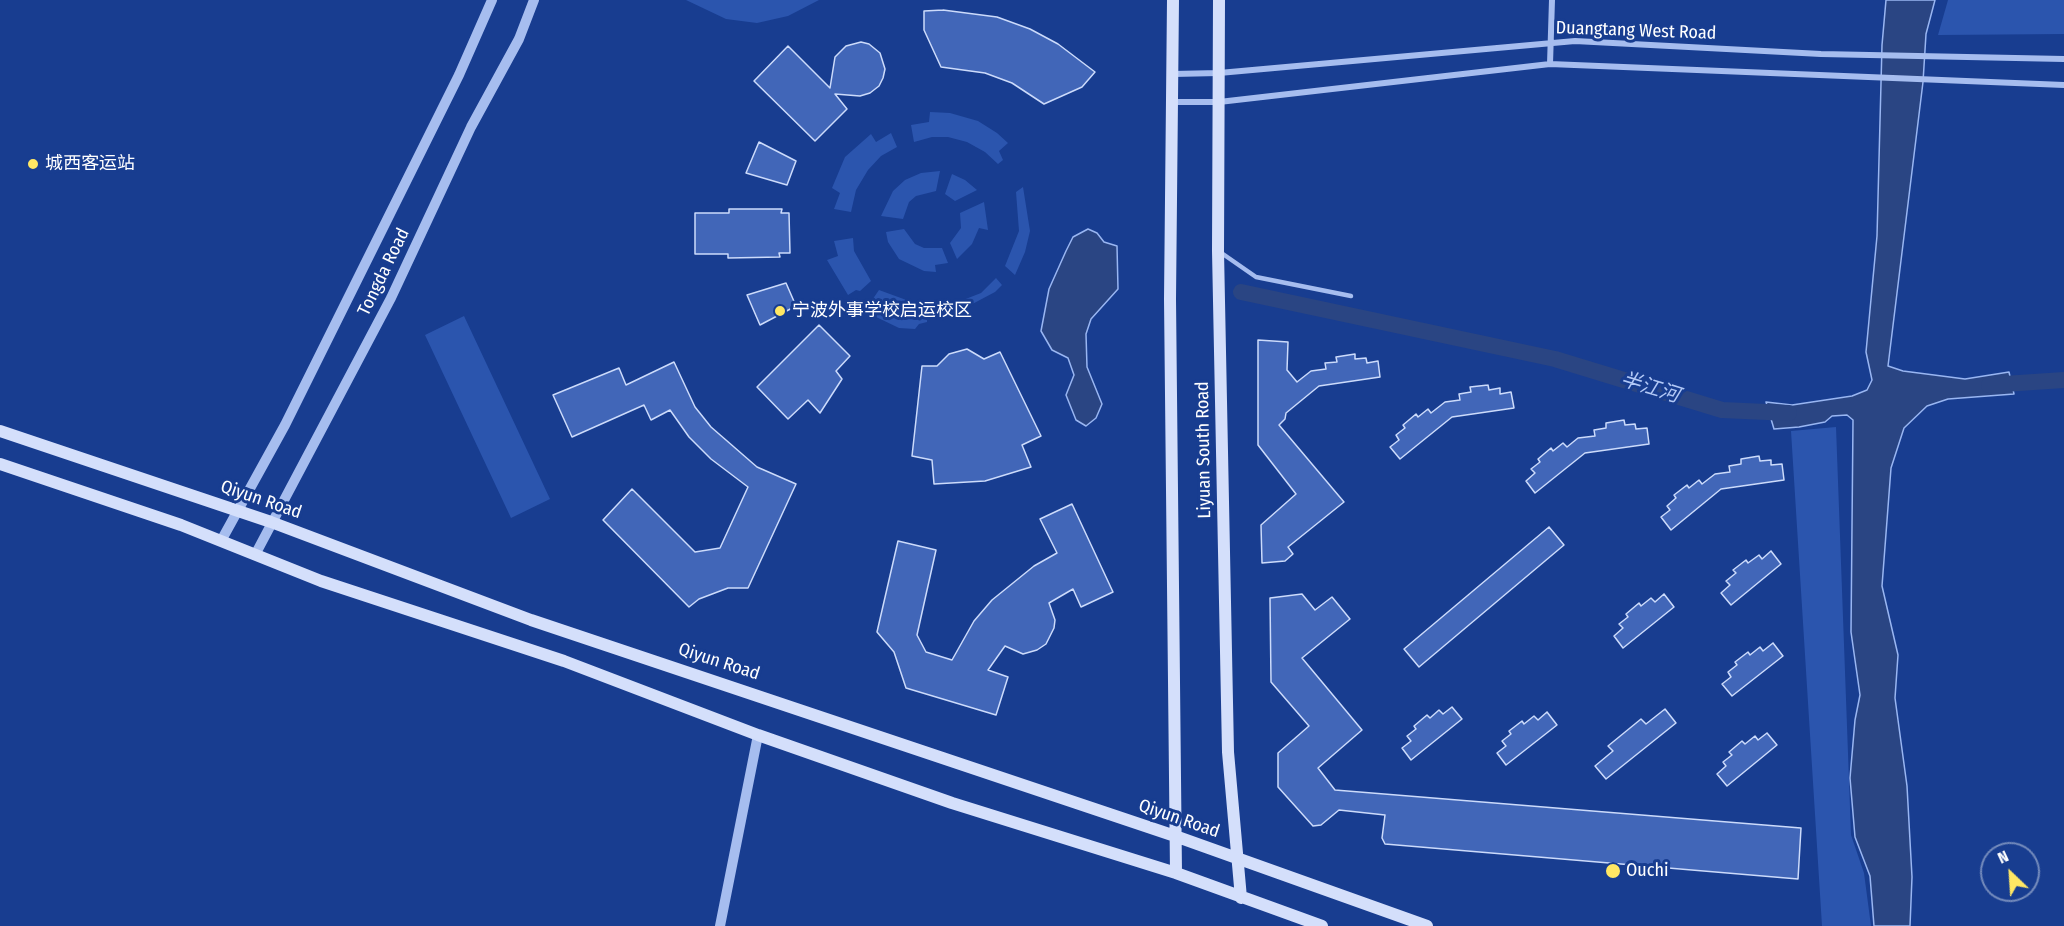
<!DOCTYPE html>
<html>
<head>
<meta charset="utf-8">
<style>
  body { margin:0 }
  #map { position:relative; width:2064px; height:926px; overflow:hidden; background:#183d90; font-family:"Fira Sans Condensed",sans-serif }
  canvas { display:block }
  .north { position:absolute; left:1980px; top:842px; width:60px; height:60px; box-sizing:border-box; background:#183d90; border:2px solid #748bbc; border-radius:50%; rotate:335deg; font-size:16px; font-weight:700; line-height:24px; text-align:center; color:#fff }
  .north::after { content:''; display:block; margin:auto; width:21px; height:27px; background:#ffe764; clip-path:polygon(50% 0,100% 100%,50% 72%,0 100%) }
</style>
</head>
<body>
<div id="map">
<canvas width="2064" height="926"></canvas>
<div class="north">N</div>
</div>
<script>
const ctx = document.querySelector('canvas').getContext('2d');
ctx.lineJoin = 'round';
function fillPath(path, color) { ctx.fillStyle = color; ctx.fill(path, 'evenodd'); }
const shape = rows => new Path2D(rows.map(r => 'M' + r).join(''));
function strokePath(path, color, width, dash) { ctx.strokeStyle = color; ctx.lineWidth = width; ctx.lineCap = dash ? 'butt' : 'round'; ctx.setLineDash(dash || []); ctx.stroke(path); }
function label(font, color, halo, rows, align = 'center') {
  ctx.font = font + ' "Fira Sans Condensed","Noto Sans SC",sans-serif'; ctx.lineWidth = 6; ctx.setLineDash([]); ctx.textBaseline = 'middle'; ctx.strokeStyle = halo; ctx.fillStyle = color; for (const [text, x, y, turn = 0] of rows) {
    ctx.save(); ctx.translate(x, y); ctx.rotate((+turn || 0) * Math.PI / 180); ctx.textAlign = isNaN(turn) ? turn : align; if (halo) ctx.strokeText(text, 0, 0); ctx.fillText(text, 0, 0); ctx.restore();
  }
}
fillPath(shape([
  [686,0,819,0,788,16,757,23,726,19],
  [1948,0,2064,0,2064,34,1938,35],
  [930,112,950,113,978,121,997,133,1008,143,999,151,1003,160,998,164,985,152,967,142,948,137,932,137,914,142,911,125,929,122],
  [891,133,897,147,881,156,868,170,856,190,851,212,834,209,840,193,832,188,845,157,871,134,876,142],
  [940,171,936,191,916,196,909,202,903,219,881,216,893,191,905,180,921,173],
  [952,174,965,180,977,190,955,201,945,194],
  [1023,187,1030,231,1025,252,1015,275,1005,266,1019,231,1016,192],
  [984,202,988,230,979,228,972,244,957,259,950,243,961,228,960,213],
  [904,229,915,244,924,248,942,248,948,263,935,265,936,272,924,271,899,259,888,242,886,232],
  [853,238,854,251,871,281,860,291,856,290,848,295,827,260,838,256,834,241],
  [996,278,1002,285,995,292,961,310,958,302,981,293],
  [879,290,920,305,944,303,945,313,927,315,927,322,919,324,915,329,899,328,872,315,875,309,868,306],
  [464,316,550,499,511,518,425,335],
  [1836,427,1851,835,1864,873,1871,926,1822,926,1791,431]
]), '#2b55ae');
const water = shape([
  [1886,0,1935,0,1926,34,1923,82,1888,366,1903,371,1965,379,2009,372,2014,394,1948,399,1927,406,1904,428,1891,468,1882,586,1898,655,1895,698,1907,786,1912,877,1910,926,1874,926,1870,876,1855,837,1850,778,1855,720,1860,695,1851,632,1853,420,1847,415,1832,416,1825,422,1799,427,1774,429,1766,402,1792,405,1852,396,1867,390,1872,380,1866,352,1877,236,1882,45,1886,0],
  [1088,229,1097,233,1104,242,1117,246,1118,289,1091,319,1086,334,1087,367,1102,404,1096,418,1086,426,1076,420,1066,395,1074,375,1068,358,1052,350,1041,331,1049,289,1066,251,1073,237,1088,229]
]);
fillPath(water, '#2a4583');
strokePath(water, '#99b6f2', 1.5);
strokePath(shape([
  [1241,292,1555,359,1722,410,1789,413],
  [1989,385,2064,380]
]), '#2a4583', 16);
const building = shape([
  [943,10,997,17,1030,29,1058,44,1095,72,1082,87,1044,104,1012,83,985,73,941,67,924,30,924,11,943,10],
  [861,42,869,44,880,53,885,69,883,78,879,86,870,93,860,96,835,94,847,109,815,141,754,81,788,46,830,88,835,57,846,46,861,42],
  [759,142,796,161,787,185,746,173,759,142],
  [729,209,782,209,781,213,789,213,790,253,779,253,780,257,728,258,728,254,695,254,695,213,729,213,729,209],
  [786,283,796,306,760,325,747,295,786,283],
  [819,325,850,356,836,371,842,379,820,413,808,400,788,419,757,387,819,325],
  [1258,340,1288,342,1287,370,1297,382,1311,371,1326,369,1325,363,1337,362,1336,357,1355,354,1355,359,1366,358,1367,363,1378,361,1380,377,1319,386,1286,413,1285,419,1279,425,1344,502,1288,547,1293,554,1285,561,1262,563,1261,525,1296,494,1258,445,1258,340],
  [967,349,984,359,1000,352,1041,436,1022,445,1031,467,985,481,934,484,932,460,912,456,922,366,937,366,949,354,967,349],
  [674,362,695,407,711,427,757,467,796,484,748,588,728,588,699,599,689,607,603,520,632,489,695,552,720,548,748,487,711,459,689,437,670,410,651,420,644,405,572,437,553,395,619,368,626,385,674,362],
  [1488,385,1489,390,1500,388,1500,394,1511,392,1514,408,1452,417,1400,459,1390,447,1399,440,1396,435,1405,428,1403,425,1416,414,1418,417,1428,409,1431,413,1445,402,1460,400,1459,394,1471,392,1470,387,1488,385],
  [1624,420,1625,425,1635,424,1636,429,1647,428,1649,444,1585,453,1535,493,1526,481,1535,473,1531,469,1540,462,1538,459,1551,448,1553,451,1563,443,1567,447,1578,438,1595,436,1594,430,1606,428,1606,423,1624,420],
  [1759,456,1760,461,1771,460,1771,465,1782,464,1784,480,1721,489,1671,530,1661,517,1670,510,1667,506,1676,498,1674,495,1687,485,1689,488,1699,480,1702,484,1715,474,1730,472,1729,466,1741,464,1741,459,1759,456],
  [1072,504,1113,592,1081,607,1073,589,1049,603,1055,620,1054,628,1046,644,1037,650,1023,654,1005,646,988,670,1008,677,996,715,906,688,894,652,877,632,898,541,936,550,917,635,926,652,952,660,974,621,992,600,1034,566,1057,553,1040,519,1072,504],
  [1549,527,1564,545,1419,667,1404,649,1549,527],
  [1771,551,1781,564,1731,605,1721,593,1730,585,1726,581,1736,573,1733,570,1746,560,1748,563,1759,555,1762,559,1771,551],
  [1302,594,1315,610,1332,597,1350,619,1302,658,1362,730,1318,768,1335,790,1801,828,1798,879,1385,844,1382,838,1385,815,1339,810,1321,825,1313,826,1278,787,1278,753,1309,726,1271,682,1270,598,1302,594],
  [1664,594,1674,607,1623,648,1614,636,1623,628,1619,624,1628,617,1626,614,1639,603,1641,606,1651,598,1655,602,1664,594],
  [1773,643,1783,656,1732,696,1722,684,1731,677,1728,672,1737,665,1735,662,1748,652,1750,655,1760,647,1763,651,1773,643],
  [1452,707,1462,719,1411,760,1402,748,1411,741,1407,736,1416,729,1414,726,1427,715,1430,718,1439,710,1443,714,1452,707],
  [1665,709,1676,723,1606,779,1595,766,1613,751,1608,746,1641,719,1646,724,1665,709],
  [1547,712,1557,725,1506,765,1497,753,1506,746,1502,741,1511,734,1509,731,1522,721,1524,724,1534,716,1538,720,1547,712],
  [1767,733,1777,745,1727,786,1717,774,1726,766,1723,762,1732,755,1729,752,1742,741,1745,744,1755,736,1758,740,1767,733]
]);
fillPath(building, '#4166b8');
strokePath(building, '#ccdbfb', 1.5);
strokePath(shape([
  [1220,252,1256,277,1351,296]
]), '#a6bdef', 4.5);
strokePath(shape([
  [1550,64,1552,0],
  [1173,74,1219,73,1575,41,1821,54,2064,59],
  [1172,102,1219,102,1550,64,2064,85]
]), '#a6bdef', 6);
strokePath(shape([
  [221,541,285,425,459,75,492,0],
  [255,555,391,298,471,127,519,39,534,0],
  [720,926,758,735]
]), '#a6bdef', 10);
strokePath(shape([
  [1173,0,1170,299,1176,873],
  [1219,0,1218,251,1228,752,1241,898],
  [0,431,271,522,531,620,1175,836,1427,926],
  [0,464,181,525,321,581,564,661,758,735,952,803,1176,873,1322,926]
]), '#d4dffb', 12);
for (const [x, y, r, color] of [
  [33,164,6,"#ffe764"],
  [780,311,6,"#ffe764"],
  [1613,871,8,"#ffe764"]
]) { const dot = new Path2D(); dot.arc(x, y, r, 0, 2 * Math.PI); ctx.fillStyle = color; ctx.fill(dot); strokePath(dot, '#183d90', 2); }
label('18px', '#fff', '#183d90', [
  ["Duangtang West Road",1636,31,2],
  ["Tongda Road",384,272,-64],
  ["Liyuan South Road",1204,450,-91],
  ["Qiyun Road",261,500,19],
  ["Qiyun Road",719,662,18],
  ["Qiyun Road",1179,819,19]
]);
label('18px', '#fff', '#183d90', [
  ["城西客运站",45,164],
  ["宁波外事学校启运校区",792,311],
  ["Ouchi",1626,871]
], 'left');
label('italic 20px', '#b2c8f6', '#183d90', [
  ["半江河",1650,388,17]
]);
</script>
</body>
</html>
